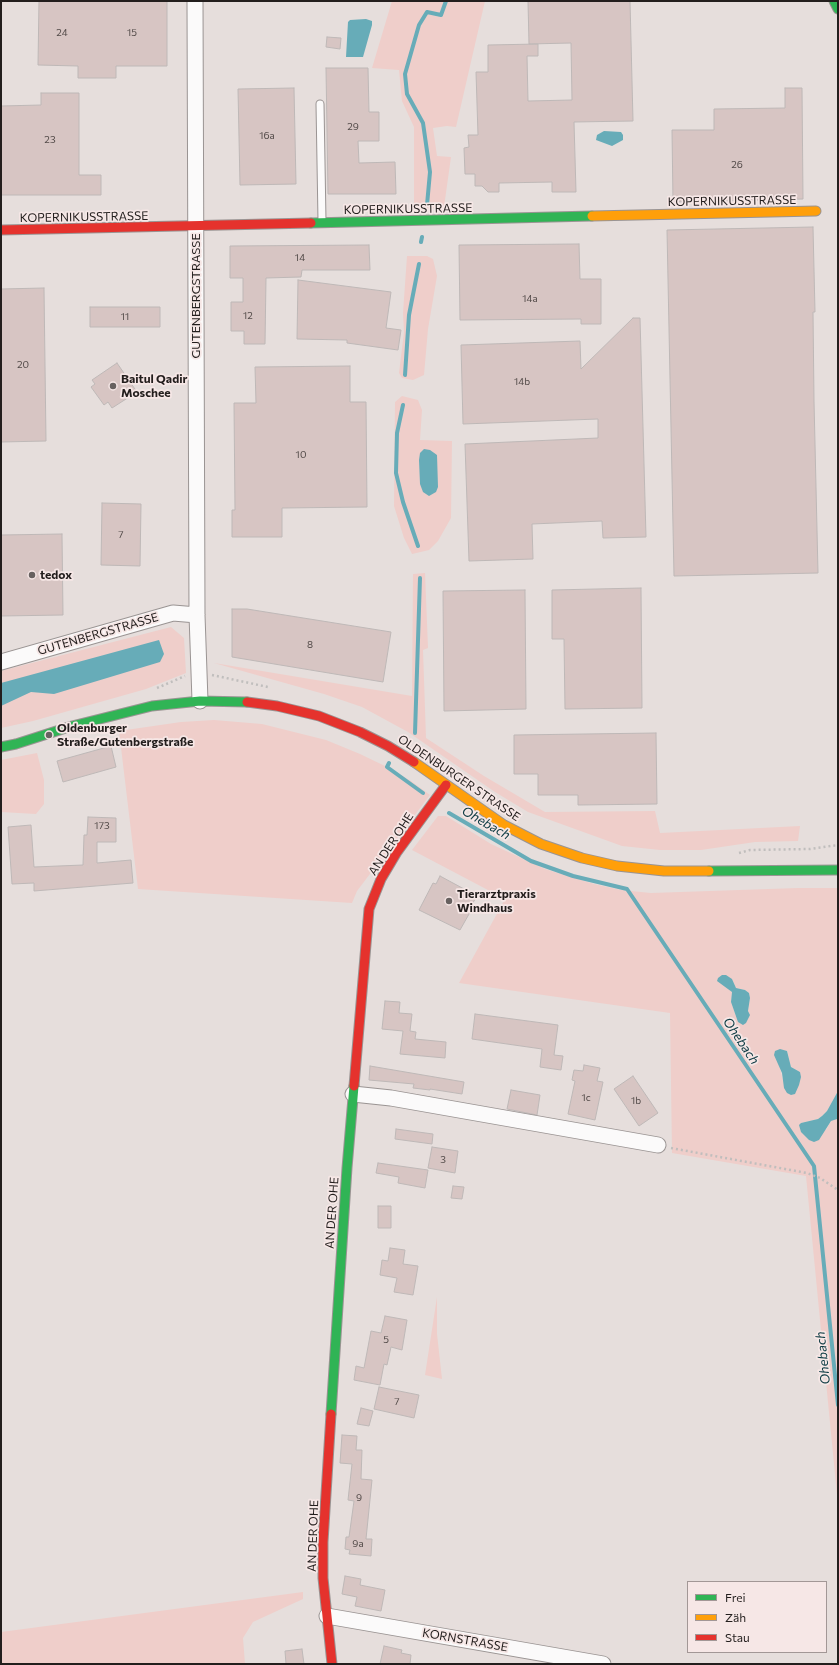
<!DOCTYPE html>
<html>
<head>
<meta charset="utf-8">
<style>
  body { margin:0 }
  #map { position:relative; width:839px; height:1665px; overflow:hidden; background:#e6dedc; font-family:Commissioner,sans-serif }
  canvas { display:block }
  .frame { position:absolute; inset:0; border:2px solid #231e1d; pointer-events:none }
  .legend { position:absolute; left:687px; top:1581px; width:140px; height:72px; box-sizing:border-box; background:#f6e7e6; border:1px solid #a29796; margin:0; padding:5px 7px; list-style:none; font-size:12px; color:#231e1d }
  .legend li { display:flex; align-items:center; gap:8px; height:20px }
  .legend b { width:20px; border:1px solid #a29796 }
</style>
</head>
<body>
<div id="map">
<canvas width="839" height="1665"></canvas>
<div class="frame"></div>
<ul class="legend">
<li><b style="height:5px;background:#30b455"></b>Frei</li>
<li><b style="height:5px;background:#ff9f0a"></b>Zäh</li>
<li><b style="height:5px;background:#e5322d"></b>Stau</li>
</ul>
</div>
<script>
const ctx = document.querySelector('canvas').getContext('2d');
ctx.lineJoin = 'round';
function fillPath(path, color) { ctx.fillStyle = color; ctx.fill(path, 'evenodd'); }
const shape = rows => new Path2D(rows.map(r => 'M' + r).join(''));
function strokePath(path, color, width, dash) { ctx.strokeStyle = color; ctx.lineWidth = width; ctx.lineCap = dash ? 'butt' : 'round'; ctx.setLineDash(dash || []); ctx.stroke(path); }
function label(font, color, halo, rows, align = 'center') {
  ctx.font = font + ' Commissioner,sans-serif'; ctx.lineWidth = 3.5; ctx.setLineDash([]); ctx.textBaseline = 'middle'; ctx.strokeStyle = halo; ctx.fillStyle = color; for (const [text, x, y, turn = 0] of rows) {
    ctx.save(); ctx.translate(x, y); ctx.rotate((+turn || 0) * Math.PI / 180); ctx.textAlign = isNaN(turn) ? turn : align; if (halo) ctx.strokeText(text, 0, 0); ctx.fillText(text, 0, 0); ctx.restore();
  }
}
fillPath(shape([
  [392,1,485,1,456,127,447,126,433,128,437,156,451,157,444,207,414,210,414,127,402,101,399,70,372,68],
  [407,256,427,256,433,259,437,276,428,329,424,375,413,380,402,378,399,373,404,332,403,313],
  [402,396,418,400,422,410,420,440,452,441,451,518,438,541,429,550,412,554,404,538,394,506,395,402],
  [425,573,428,648,423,650,426,738,484,776,545,812,655,811,660,833,800,826,798,841,755,842,701,850,660,850,622,846,528,812,495,792,408,732,362,707,324,694,214,663,412,696,413,574],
  [171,627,184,638,186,673,146,689,33,721,1,728,1,671],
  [214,720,262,724,326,740,360,754,387,767,411,781,430,795,357,891,352,903,138,889,119,731,181,722],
  [37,753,44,780,44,804,36,814,1,812,1,760],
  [438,816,446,816,491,844,545,869,594,884,621,890,651,893,798,888,838,888,838,1091,827,1111,822,1116,818,1119,801,1123,826,1130,831,1121,838,1114,838,1107,838,1505,806,1176,672,1153,670,1013,459,983,505,899,412,850],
  [732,979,736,988,745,990,749,993,750,998,748,1011,750,1015,736,1016,731,1002,732,992,729,989],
  [787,1050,791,1067,800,1072,783,1081,779,1064],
  [437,1297,437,1334,442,1379,425,1375],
  [303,1592,303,1599,253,1622,243,1638,245,1664,1,1664,1,1632]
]), '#efceca');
fillPath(shape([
  [366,19,372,21,372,25,363,57,346,57,348,22,350,20],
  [604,131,621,132,623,135,623,140,612,146,596,140,597,135],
  [424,449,430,450,437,455,438,487,436,492,429,496,423,492,420,484,419,460,420,453],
  [159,640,164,654,160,662,54,694,31,692,1,706,1,683],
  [722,975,726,975,732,979,736,988,745,990,749,993,750,998,748,1011,750,1015,746,1023,743,1025,738,1022,731,1002,732,992,717,981,718,978],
  [780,1049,787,1051,791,1067,800,1072,801,1077,799,1085,795,1094,791,1095,787,1093,784,1088,782,1073,774,1055,775,1051],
  [838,1091,837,1119,831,1121,819,1140,814,1142,809,1140,801,1132,799,1125,801,1123,818,1119,822,1116,827,1111]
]), '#67acb8');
strokePath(shape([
  [427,205,430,172,423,123,407,94,405,74,419,25,427,12,441,15,446,1],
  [421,242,422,237],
  [405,375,409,315,419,264],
  [403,405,397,433,396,473,403,502,418,546],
  [415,733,420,578],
  [389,763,387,767,423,793],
  [449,813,531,861,573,876,627,889,814,1166,838,1405]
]), '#67acb8', 4);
const building = shape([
  [39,1,167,1,167,66,116,66,116,78,78,78,78,66,38,65,39,1],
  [528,1,630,1,633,121,574,122,576,192,552,192,552,182,499,183,499,192,488,192,482,186,475,186,475,174,465,174,464,148,469,147,468,135,478,135,476,72,488,72,488,45,538,44,538,56,527,56,528,101,572,100,571,43,529,44,528,1],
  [327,37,341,38,340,49,326,47,327,37],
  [326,68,368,68,369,112,379,112,379,141,358,141,359,163,395,162,396,194,328,194,326,68],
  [294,88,296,184,240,185,238,89,294,88],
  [785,88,802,88,803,199,673,202,672,130,714,130,714,109,785,108,785,88],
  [41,93,79,93,79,175,101,175,101,195,1,195,1,106,41,105,41,93],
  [813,227,815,312,813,312,814,401,818,573,674,576,667,230,813,227],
  [579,244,580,279,601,279,601,324,581,324,581,319,460,320,459,245,579,244],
  [369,245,370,270,302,270,301,277,266,278,265,344,244,344,244,331,231,331,231,302,243,302,243,278,230,278,230,246,369,245],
  [298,280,391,292,386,328,401,330,398,350,347,343,347,340,297,339,298,280],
  [44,288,46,441,1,442,1,289,44,288],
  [90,307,160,307,160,327,90,327,90,307],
  [633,318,640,318,646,537,603,538,602,521,532,524,533,559,469,561,465,444,598,438,598,419,463,424,461,345,580,341,581,369,633,318],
  [117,363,137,392,112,408,108,402,104,405,91,387,95,384,92,380,117,363],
  [350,366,350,402,366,402,367,507,282,508,282,537,232,537,232,510,235,510,234,403,256,403,255,367,350,366],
  [102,503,141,504,140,566,101,565,102,503],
  [62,534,63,615,1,616,1,535,62,534],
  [641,588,642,708,565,709,564,639,552,639,552,590,641,588],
  [525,590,526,709,444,711,443,591,525,590],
  [232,609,247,609,391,632,383,682,232,657,232,609],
  [656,733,657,804,578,805,578,795,538,795,538,774,514,774,514,735,656,733],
  [111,746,116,767,63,782,57,761,111,746],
  [88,817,116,818,116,842,97,842,97,863,131,860,133,883,34,891,34,883,12,884,8,827,31,825,34,867,83,865,84,835,87,835,88,817],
  [440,876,477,896,471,906,473,907,460,930,419,910,433,883,436,884,440,876],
  [385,1001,400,1002,399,1013,412,1014,410,1031,416,1032,415,1039,446,1042,445,1058,400,1054,403,1031,382,1029,385,1001],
  [475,1014,558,1025,554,1055,563,1056,561,1070,540,1067,542,1049,472,1039,475,1014],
  [584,1065,600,1068,597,1081,603,1082,595,1120,568,1114,575,1081,572,1080,574,1070,583,1071,584,1065],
  [370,1066,464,1082,462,1094,430,1089,430,1090,413,1088,414,1084,369,1080,370,1066],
  [633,1076,658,1113,639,1126,614,1089,633,1076],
  [511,1090,540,1095,537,1115,507,1109,511,1090],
  [396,1129,433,1134,432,1144,395,1139,396,1129],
  [432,1147,458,1151,455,1173,428,1168,432,1147],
  [378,1163,428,1170,425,1188,398,1183,399,1177,376,1173,378,1163],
  [453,1186,464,1187,462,1199,451,1198,453,1186],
  [378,1206,391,1206,391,1228,378,1228,378,1206],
  [390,1248,405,1250,403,1264,418,1266,413,1295,394,1292,397,1278,380,1275,382,1260,388,1261,390,1248],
  [385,1316,407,1320,402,1350,391,1347,387,1365,384,1364,380,1385,354,1380,356,1366,364,1368,371,1331,381,1333,385,1316],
  [379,1387,419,1395,414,1418,374,1409,379,1387],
  [361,1408,373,1411,369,1426,357,1424,361,1408],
  [342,1435,357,1436,356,1450,362,1450,361,1479,372,1480,366,1539,372,1539,371,1556,349,1554,350,1550,345,1549,346,1537,349,1537,354,1501,348,1500,352,1464,340,1463,342,1435],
  [345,1576,361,1579,360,1585,385,1590,381,1611,355,1606,357,1597,342,1594,345,1576],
  [384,1646,402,1650,401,1653,411,1655,410,1664,380,1664,384,1646],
  [302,1649,304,1664,286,1664,285,1651,302,1649]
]);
fillPath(building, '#d7c5c3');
strokePath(building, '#beb8b7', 1);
const lane = shape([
  [320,104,322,221]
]);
const street = shape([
  [195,1,197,615,200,701],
  [1,662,173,613,197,615],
  [353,1094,391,1098,658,1145],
  [327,1616,603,1664]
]);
const fast = shape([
  [834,1,838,9],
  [311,223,592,216],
  [1,747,16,744,72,726,152,706,200,701,247,702],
  [709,871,838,870],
  [331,1414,347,1168,354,1086]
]);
const slow = shape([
  [592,216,816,211],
  [414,762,504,825,541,844,582,858,617,866,664,871,709,871]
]);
const jam = shape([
  [1,230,311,223],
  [247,702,277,706,319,716,360,732,388,746,414,762],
  [354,1086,369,909,381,879,397,852,446,785],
  [331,1414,323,1542,323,1578,332,1664]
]);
strokePath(lane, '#9a9493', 9);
strokePath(street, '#9a9493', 17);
strokePath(fast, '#9a9493', 11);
strokePath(slow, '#9a9493', 11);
strokePath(jam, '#9a9493', 11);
strokePath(shape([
  [212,675,268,687],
  [157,688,185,676],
  [739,853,750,850,810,849,838,845],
  [671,1148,807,1173,820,1178,838,1190]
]), '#c0bebd', 2.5, [2, 3]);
strokePath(lane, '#fbfafa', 7);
strokePath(street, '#fbfafa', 15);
strokePath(fast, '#30b455', 9);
strokePath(slow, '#ff9f0a', 9);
strokePath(jam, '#e5322d', 9);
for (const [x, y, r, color] of [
  [113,386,4,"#676160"],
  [32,575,4,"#676160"],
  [49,735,4,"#676160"],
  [449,901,4,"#676160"]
]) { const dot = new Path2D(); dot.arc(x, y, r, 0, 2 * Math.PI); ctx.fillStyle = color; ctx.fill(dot); strokePath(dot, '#f6e7e6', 1.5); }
label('10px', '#524a48', null, [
  ["24",62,33],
  ["15",132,33],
  ["29",353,127],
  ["16a",267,136],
  ["23",50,140],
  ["26",737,165],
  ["14",300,258],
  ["14a",530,299],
  ["12",248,316],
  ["11",125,317],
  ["20",23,365],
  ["14b",522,382],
  ["10",301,455],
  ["7",121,535],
  ["8",310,645],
  ["173",102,826],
  ["1c",586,1098],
  ["1b",636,1101],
  ["3",443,1160],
  ["5",386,1340],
  ["7",397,1402],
  ["9",359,1498],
  ["9a",358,1544]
]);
label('12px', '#231e1d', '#f6e7e6', [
  ["KOPERNIKUSSTRASSE",732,201,-1],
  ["KOPERNIKUSSTRASSE",408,209,-1],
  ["KOPERNIKUSSTRASSE",84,217,-1],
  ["GUTENBERGSTRASSE",196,296,-90],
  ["GUTENBERGSTRASSE",98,634,-16],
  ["OLDENBURGER STRASSE",459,778,34],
  ["AN DER OHE",391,844,-57],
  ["AN DER OHE",332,1213,-86],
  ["AN DER OHE",313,1536,-88],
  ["KORNSTRASSE",465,1640,10]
]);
label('bold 12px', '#231e1d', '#f6e7e6', [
  ["Baitul Qadir",121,379],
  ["Moschee",121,393],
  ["tedox",40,575],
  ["Oldenburger",57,728],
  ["Straße/Gutenbergstraße",57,742],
  ["Tierarztpraxis",457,894],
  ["Windhaus",457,908]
], 'left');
label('italic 13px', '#0d3b43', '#f6e7e6', [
  ["Ohebach",486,823,30],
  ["Ohebach",741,1041,56],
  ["Ohebach",823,1358,-96]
]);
</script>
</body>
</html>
